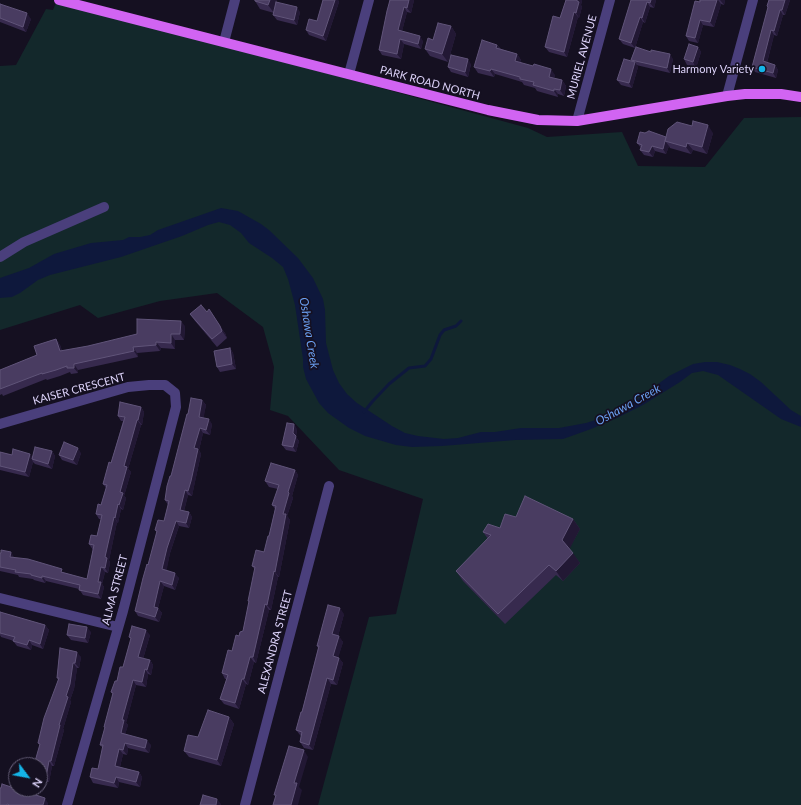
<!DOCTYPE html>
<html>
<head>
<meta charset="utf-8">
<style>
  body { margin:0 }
  #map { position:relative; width:801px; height:805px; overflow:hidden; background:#151021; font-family:Lato,sans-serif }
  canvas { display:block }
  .north { position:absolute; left:8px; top:757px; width:40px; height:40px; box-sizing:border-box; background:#151021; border:1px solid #655e78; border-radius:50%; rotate:122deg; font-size:11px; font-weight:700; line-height:16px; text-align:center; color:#ded4fb }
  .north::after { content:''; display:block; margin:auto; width:14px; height:18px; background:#14b4e7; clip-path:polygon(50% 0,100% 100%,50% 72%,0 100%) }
</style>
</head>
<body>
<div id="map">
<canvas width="801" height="805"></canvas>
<div class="north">N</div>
</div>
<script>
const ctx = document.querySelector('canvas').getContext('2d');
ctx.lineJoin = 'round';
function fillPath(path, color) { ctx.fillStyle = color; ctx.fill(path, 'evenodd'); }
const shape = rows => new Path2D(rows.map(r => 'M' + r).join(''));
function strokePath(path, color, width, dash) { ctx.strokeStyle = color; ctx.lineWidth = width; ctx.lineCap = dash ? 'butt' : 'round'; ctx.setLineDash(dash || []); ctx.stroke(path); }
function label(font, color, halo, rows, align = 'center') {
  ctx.font = font + ' Lato,sans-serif'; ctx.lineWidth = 3.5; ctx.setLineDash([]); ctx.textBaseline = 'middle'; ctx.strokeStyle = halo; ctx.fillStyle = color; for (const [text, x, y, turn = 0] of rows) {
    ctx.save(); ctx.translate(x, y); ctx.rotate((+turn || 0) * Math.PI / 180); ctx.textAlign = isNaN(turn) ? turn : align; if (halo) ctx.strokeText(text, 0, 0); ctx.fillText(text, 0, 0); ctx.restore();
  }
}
fillPath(shape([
  [57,0,528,128,547,137,622,132,638,166,705,167,744,118,801,117,801,805,318,805,369,617,396,614,423,499,339,470,288,416,270,410,274,367,263,327,217,293,160,301,98,318,80,305,0,330,0,66,16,65,46,9,53,10]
]), '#13282b');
fillPath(shape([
  [221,208,238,211,261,224,269,230,298,258,313,278,323,299,325,310,326,343,333,370,339,383,347,394,357,403,392,426,405,433,418,436,444,439,458,438,481,432,495,432,521,428,559,428,586,423,599,419,635,401,669,376,693,364,705,362,717,362,730,365,740,369,750,374,761,382,791,410,801,416,801,427,781,419,718,375,703,371,692,373,680,382,643,405,617,418,591,429,563,439,515,440,442,446,412,447,396,445,365,436,349,428,328,413,319,403,306,379,303,367,303,359,295,305,288,279,283,267,272,258,249,243,241,233,230,225,219,222,208,225,182,236,121,257,50,275,38,280,20,293,12,297,0,298,0,278,29,268,54,254,91,243,123,240,129,237,140,237,150,235,158,230]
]), '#0e183c');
strokePath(shape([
  [364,412,372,402,389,384,409,368,425,366,431,359,440,335,444,330,456,326,461,321]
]), '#0e183c', 3);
strokePath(shape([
  [224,42,235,0],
  [349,74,369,0],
  [727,96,753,0],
  [577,121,610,0],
  [0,257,24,242,104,207],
  [0,424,128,387,149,385,165,385,175,393,176,407,123,611,67,805],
  [0,598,118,627],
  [245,805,329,486]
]), '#4a3f7c', 10);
strokePath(shape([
  [59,0,488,110,538,120,577,121,727,96,745,94,781,94,801,97]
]), '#d164f2', 10);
fillPath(shape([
  [255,0,277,0,276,2,300,12,297,25,277,20,273,15,274,13,260,9,255,1],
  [323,0,338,0,339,2,326,41,309,35,306,30,317,21],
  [390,0,414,0,411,13,407,12,402,31,423,41,421,49,404,44,401,59,382,55,379,50],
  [566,0,582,0,581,5,582,7,579,18,578,17,567,57,549,52,545,47,560,18],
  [631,0,656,0,654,8,650,7,645,23,643,22,635,48,673,59,670,73,636,65,638,67,632,88,621,85,617,80,632,61,631,60,635,48,623,44,619,39],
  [700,0,725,0,724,5,721,4,714,27,703,25,698,43,689,41,686,36],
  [769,0,790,0,785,15,783,15,777,36,774,35,767,63,775,65,778,70,776,78,755,72,752,67,768,8,767,6],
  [0,4,31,19,26,32,0,22],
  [451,26,456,34,448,62,430,56,425,49,433,40],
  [497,45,501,49,517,54,521,60,520,63,555,75,554,78,562,80,566,86,564,96,558,94,558,97,537,91,535,88,524,85,522,82,495,74,494,77,478,73,474,67],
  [698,47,701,52,696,68,687,65,684,59],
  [471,64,468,77,451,72,448,67],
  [713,133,707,154,693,150,691,154,670,148,669,146,666,154,655,151,653,157,644,155,640,150,641,148,637,143,666,137],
  [201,305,225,333,227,338,217,347,195,321,190,314],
  [185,326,184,340,175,340,175,349,161,348,160,351,137,353,138,357,78,370,78,373,71,374,70,372,60,376,47,380,46,379,3,396,2,394,0,395,0,370,37,355,56,339,60,345,62,351,88,346],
  [230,348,233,353,236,369,220,372,217,367],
  [202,400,206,405,203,418,212,424,210,435,203,433,199,450,201,454,194,486,192,496,188,495,184,511,189,512,192,517,189,528,179,526,170,553,166,571,179,578,175,590,164,586,158,608,162,613,159,622,138,616,135,611,148,565,157,532,155,530,164,521,168,505,165,500,188,414],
  [141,407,144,412,142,425,141,425,128,469,131,472,124,496,126,498,123,510,121,509,118,523,117,522,109,560,110,563,108,573,105,572,102,584,104,587,101,599,83,595,79,589,46,581,45,583,34,580,33,579,19,577,18,575,0,571,0,553,65,573,87,579,93,550,89,544,97,536,101,519,99,519,96,514,101,505,106,488,103,484,111,463,123,421,121,421,118,416],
  [297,429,296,437,299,441,296,452,286,450,282,445],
  [52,451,55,456,52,469,35,464,33,462,29,477,0,470,0,452,12,455,32,457],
  [81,453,77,465,62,460,59,455],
  [295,470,298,475,292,496,293,498,287,516,290,520,279,577,278,577,271,610,269,610,256,663,254,662,248,685,246,684,239,709,224,704,220,699,227,679,225,679,222,673,239,636,243,631,249,602,248,601,255,570,252,566,264,552,269,536,275,509,272,505,278,489,269,487,265,481],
  [516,517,573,519,580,529,569,549,580,563,563,581,556,575,505,624,463,581,456,571,488,539,483,532,500,528],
  [0,612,45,625,49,630,43,649,32,645,31,650,17,646,13,641,14,641,1,637,0,635],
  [344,614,338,636,343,642,338,657,343,663,337,685,331,684,313,750,304,748,300,742,301,736,300,735,296,730,302,712,318,648,317,646],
  [91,632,88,643,71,640,67,635],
  [150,635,143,659,150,660,153,665,151,675,148,674,146,687,136,685,126,723,128,725,125,734,151,745,149,753,128,748,127,755,123,754,120,767,139,772,142,777,140,787,119,782,118,788,93,783,90,777,98,769,103,748,100,745,105,728,104,727,113,694,111,692,123,667,131,639,129,637],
  [60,648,81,657,79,668,77,668,74,689,70,700,71,702,63,729,64,730,54,766,52,766,49,782,40,780,40,745,38,743,58,680,57,678],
  [229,717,234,724,221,766,189,757,184,751]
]), '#372a4e');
fillPath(shape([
  [270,0,277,0,274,13,268,5],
  [335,0,338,0,339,2,326,41,323,36],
  [409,0,414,0,411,13,407,8],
  [577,0,582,0,581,5,582,7,579,18,576,13],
  [651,0,656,0,654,8,650,3],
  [717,0,718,0,721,4,714,27,710,22],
  [720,0,725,0,724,5],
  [785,0,790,0,785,15,782,10],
  [647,2,650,7,645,23,642,18],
  [297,7,300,12,297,25,294,20],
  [404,7,407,12,401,35,398,30],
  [780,10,783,15,777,36,774,31],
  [574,12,578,17,567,57,564,52],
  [27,13,31,19,26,32,23,27],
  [640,17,643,22,635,48,631,43],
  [700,20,703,25,698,43,695,38],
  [451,26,456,34,448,62,442,54],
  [771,30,774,35,766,66,763,61],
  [420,36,423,41,421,49,418,44],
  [400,39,404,44,401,59,397,54],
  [497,45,501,51,496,48],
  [698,47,701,52,696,68,693,62],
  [517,54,521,60,519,67,515,61],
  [670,54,673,59,670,73,667,68],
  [468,59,471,64,468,77,465,72],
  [635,62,638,67,632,88,629,83],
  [775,65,778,70,776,78,773,73],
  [491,69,495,74,494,77,490,71],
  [551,69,555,75,553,83,549,77],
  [562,80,566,86,564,96,560,90],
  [554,89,558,94,558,97,554,91],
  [708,125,713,133,707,154,702,147],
  [665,141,669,146,666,154,663,149],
  [687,143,693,150,691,154,686,147],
  [652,146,655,151,653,157,649,152],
  [209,309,225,333,227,338,222,331],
  [181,321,185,326,184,340,180,334],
  [171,334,175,340,175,349,171,343],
  [56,339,60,345,64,357,60,351],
  [156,342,161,348,160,351,156,345],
  [133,347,137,353,138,357,134,351],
  [230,348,233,353,236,369,232,364],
  [74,364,78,370,78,373,74,368],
  [202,400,206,405,203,422,199,417],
  [141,407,144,412,142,425,138,420],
  [209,419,212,424,210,435,206,430],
  [137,420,141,425,128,469,131,472,124,496,126,498,123,510,119,505,124,466],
  [294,424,297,429,296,437,299,441,296,452,293,447,293,433],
  [200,428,203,433,199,450,201,454,192,496,188,491,194,448],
  [78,448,81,453,77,465,73,460],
  [52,451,55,456,52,469,48,464],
  [30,454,34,459,32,459,33,462,29,477,25,472],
  [295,470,298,475,292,496,293,498,287,516,290,520,279,577,275,572,283,514,288,492],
  [185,490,188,495,183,515,180,510],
  [118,504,121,509,118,523,115,518],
  [189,512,192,517,189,528,186,523],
  [114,517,117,522,109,560,110,563,108,573,105,568,105,557],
  [573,519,580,529,569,550,562,540],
  [176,521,179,526,170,553,166,574,162,569,167,548],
  [11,552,14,557,10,557],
  [573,553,580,563,563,581,556,571],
  [101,567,105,572,102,584,104,587,101,599,98,594,98,582],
  [274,571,278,577,271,610,267,605],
  [175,573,179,578,175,590,172,585],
  [42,576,46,581,45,583,42,578],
  [160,581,164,586,158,608,162,613,159,622,155,617,154,607],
  [265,604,269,610,256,663,253,657],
  [340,608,344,614,337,640,332,634],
  [45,625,49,630,43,649,40,644],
  [87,627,91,632,88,643,85,638],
  [146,630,150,635,142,662,138,657],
  [339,636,343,642,337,662,333,656],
  [29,640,32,645,31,650,27,645],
  [77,652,81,657,79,668,75,663],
  [250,657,254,662,248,685,244,679],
  [339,658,343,663,337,685,333,680],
  [150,660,153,665,151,675,147,670],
  [73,663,77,668,74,689,70,700,71,702,63,729,64,730,54,766,51,761],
  [145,669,148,674,146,687,142,682],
  [327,678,331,684,313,750,309,745],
  [242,679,246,684,239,709,235,703],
  [133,680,136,685,126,723,128,725,124,738,121,733,122,720],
  [229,717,234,724,221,766,217,760],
  [147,740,151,745,149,753,145,748],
  [125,743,128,748,127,755,123,750],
  [119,749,123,754,119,771,115,766],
  [304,750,308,757,299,787,302,790,298,805,291,805,294,783],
  [49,761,52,766,49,782,46,777],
  [139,772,142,777,140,787,136,782],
  [116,777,119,782,118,788,114,783],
  [45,798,48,803,48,805,43,805],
  [217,799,221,804,221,805,216,805]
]), '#221834');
const building = shape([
  [255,0,270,0,268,5,255,1,255,0],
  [323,0,335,0,323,36,306,30,309,19,317,21,323,0],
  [390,0,409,0,407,8,404,7,398,30,420,36,418,44,400,39,397,54,379,50,387,11,390,0],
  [566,0,577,0,577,1,579,2,576,13,574,12,564,52,545,47,553,16,560,18,566,0],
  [631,0,651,0,650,3,647,2,642,18,640,17,631,43,619,39,631,0],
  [700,0,717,0,710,22,700,20,695,38,686,36,695,1,700,2,700,0],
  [769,0,785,0,782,10,780,10,774,31,771,30,763,61,775,65,773,73,752,67,768,7,767,6,769,0],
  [276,2,297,7,294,20,273,15,276,2],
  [0,4,27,13,23,27,0,18,0,4],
  [438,23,451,26,442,54,425,49,428,38,433,40,438,23],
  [482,40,497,45,496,48,517,54,515,61,533,66,534,64,551,69,549,77,562,80,560,90,554,89,554,91,533,85,534,82,520,79,520,77,491,69,490,71,474,67,482,40],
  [689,44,698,47,693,62,684,59,689,44],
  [636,47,651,52,651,50,670,54,667,68,631,60,636,47],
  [451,55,468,59,465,72,448,67,451,55],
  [624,59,635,62,629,83,617,80,624,59],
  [693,121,708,125,702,147,687,143,686,147,665,141,668,129,677,122,692,126,693,121],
  [649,131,666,137,663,149,652,146,649,152,640,150,642,145,637,143,640,132,645,133,649,131],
  [201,305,207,312,209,309,220,326,222,331,212,339,190,314,201,305],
  [137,319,181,321,180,334,171,334,171,343,156,342,156,345,133,347,134,351,74,364,74,368,67,368,67,366,56,370,42,374,42,373,0,389,0,370,37,355,34,346,56,339,60,351,88,346,137,334,137,319],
  [230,348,232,364,217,367,214,351,230,348],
  [191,398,202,400,199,417,209,419,206,430,200,428,194,448,198,449,191,481,188,491,185,490,180,510,189,512,186,523,176,521,167,548,162,569,175,573,172,585,160,581,154,607,158,608,155,617,135,611,143,578,147,564,148,565,157,531,155,530,158,520,164,521,169,501,165,500,167,486,170,476,171,476,187,414,188,414,191,398],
  [120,402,141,407,138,420,137,420,124,466,127,467,120,492,123,493,119,505,118,504,115,518,114,517,105,557,107,558,105,568,101,567,98,582,101,582,98,594,79,590,80,585,42,576,42,578,31,575,31,574,15,572,16,570,0,567,0,553,1,553,1,550,11,552,10,557,28,559,62,569,61,572,87,579,94,545,89,544,91,535,97,536,102,515,96,514,98,504,101,505,107,485,103,484,109,462,111,463,125,417,118,416,120,402],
  [287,423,294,424,293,433,296,436,293,447,282,445,287,423],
  [64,442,78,448,73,460,59,455,64,442],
  [35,447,52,451,48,464,32,459,35,447],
  [13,449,30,454,25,472,0,466,0,452,12,455,13,449],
  [271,463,295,470,288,492,289,493,283,514,286,514,275,572,274,571,267,605,265,604,253,657,250,657,244,679,242,679,235,703,220,699,228,675,222,673,228,650,232,651,236,635,239,636,240,632,243,631,249,601,248,601,255,567,252,566,256,550,264,552,268,536,269,536,276,506,272,505,279,485,265,481,271,463],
  [525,496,573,519,562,540,573,553,556,571,549,565,498,614,456,571,491,535,483,532,488,524,500,528,505,514,516,517,525,496],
  [328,605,340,608,332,634,339,636,333,656,339,658,333,680,327,678,309,745,300,742,302,732,296,730,301,712,302,712,319,646,317,646,328,605],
  [0,612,45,625,40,644,29,640,27,645,13,641,15,637,0,633,0,612],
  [69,624,87,627,85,638,67,635,69,624],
  [132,626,146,630,138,657,150,660,147,670,145,669,142,682,133,680,122,720,124,720,121,733,147,740,145,748,125,743,123,750,119,749,115,766,139,772,136,782,116,777,114,783,90,777,92,768,98,769,103,745,100,745,105,727,104,727,113,693,111,692,115,681,117,681,120,667,123,667,131,638,129,637,132,626],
  [60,648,77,652,75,663,73,663,70,684,66,696,68,697,59,725,60,725,51,761,49,761,46,777,40,776,40,765,34,765,40,744,38,743,44,718,59,678,57,678,60,648],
  [208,710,229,717,217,760,184,751,188,735,198,737,208,710],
  [289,746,304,750,294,783,297,783,291,805,273,805,276,795,274,795,289,746],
  [2,784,45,798,43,805,10,805,7,804,7,805,0,805,0,788,1,788,2,784],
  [203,795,217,799,216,805,200,805,203,795]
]);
fillPath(building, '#493c61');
strokePath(building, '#605479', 1);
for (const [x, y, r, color] of [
  [762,69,4,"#14b4e7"]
]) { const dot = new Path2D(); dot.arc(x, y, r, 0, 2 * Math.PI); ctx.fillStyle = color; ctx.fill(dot); strokePath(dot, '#151021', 1.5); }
label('11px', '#ded4fb', '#151021', [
  ["MURIEL AVENUE",582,57,-75],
  ["PARK ROAD NORTH",430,83,15],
  ["KAISER CRESCENT",79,389,-15],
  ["ALMA STREET",115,590,-75],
  ["ALEXANDRA STREET",275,642,-75]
]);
label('11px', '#ded4fb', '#151021', [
  ["Harmony Variety",754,69]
], 'right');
label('italic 12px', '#6ba0f2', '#151021', [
  ["Oshawa Creek",309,333,81],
  ["Oshawa Creek",628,405,-29]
]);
</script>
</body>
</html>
